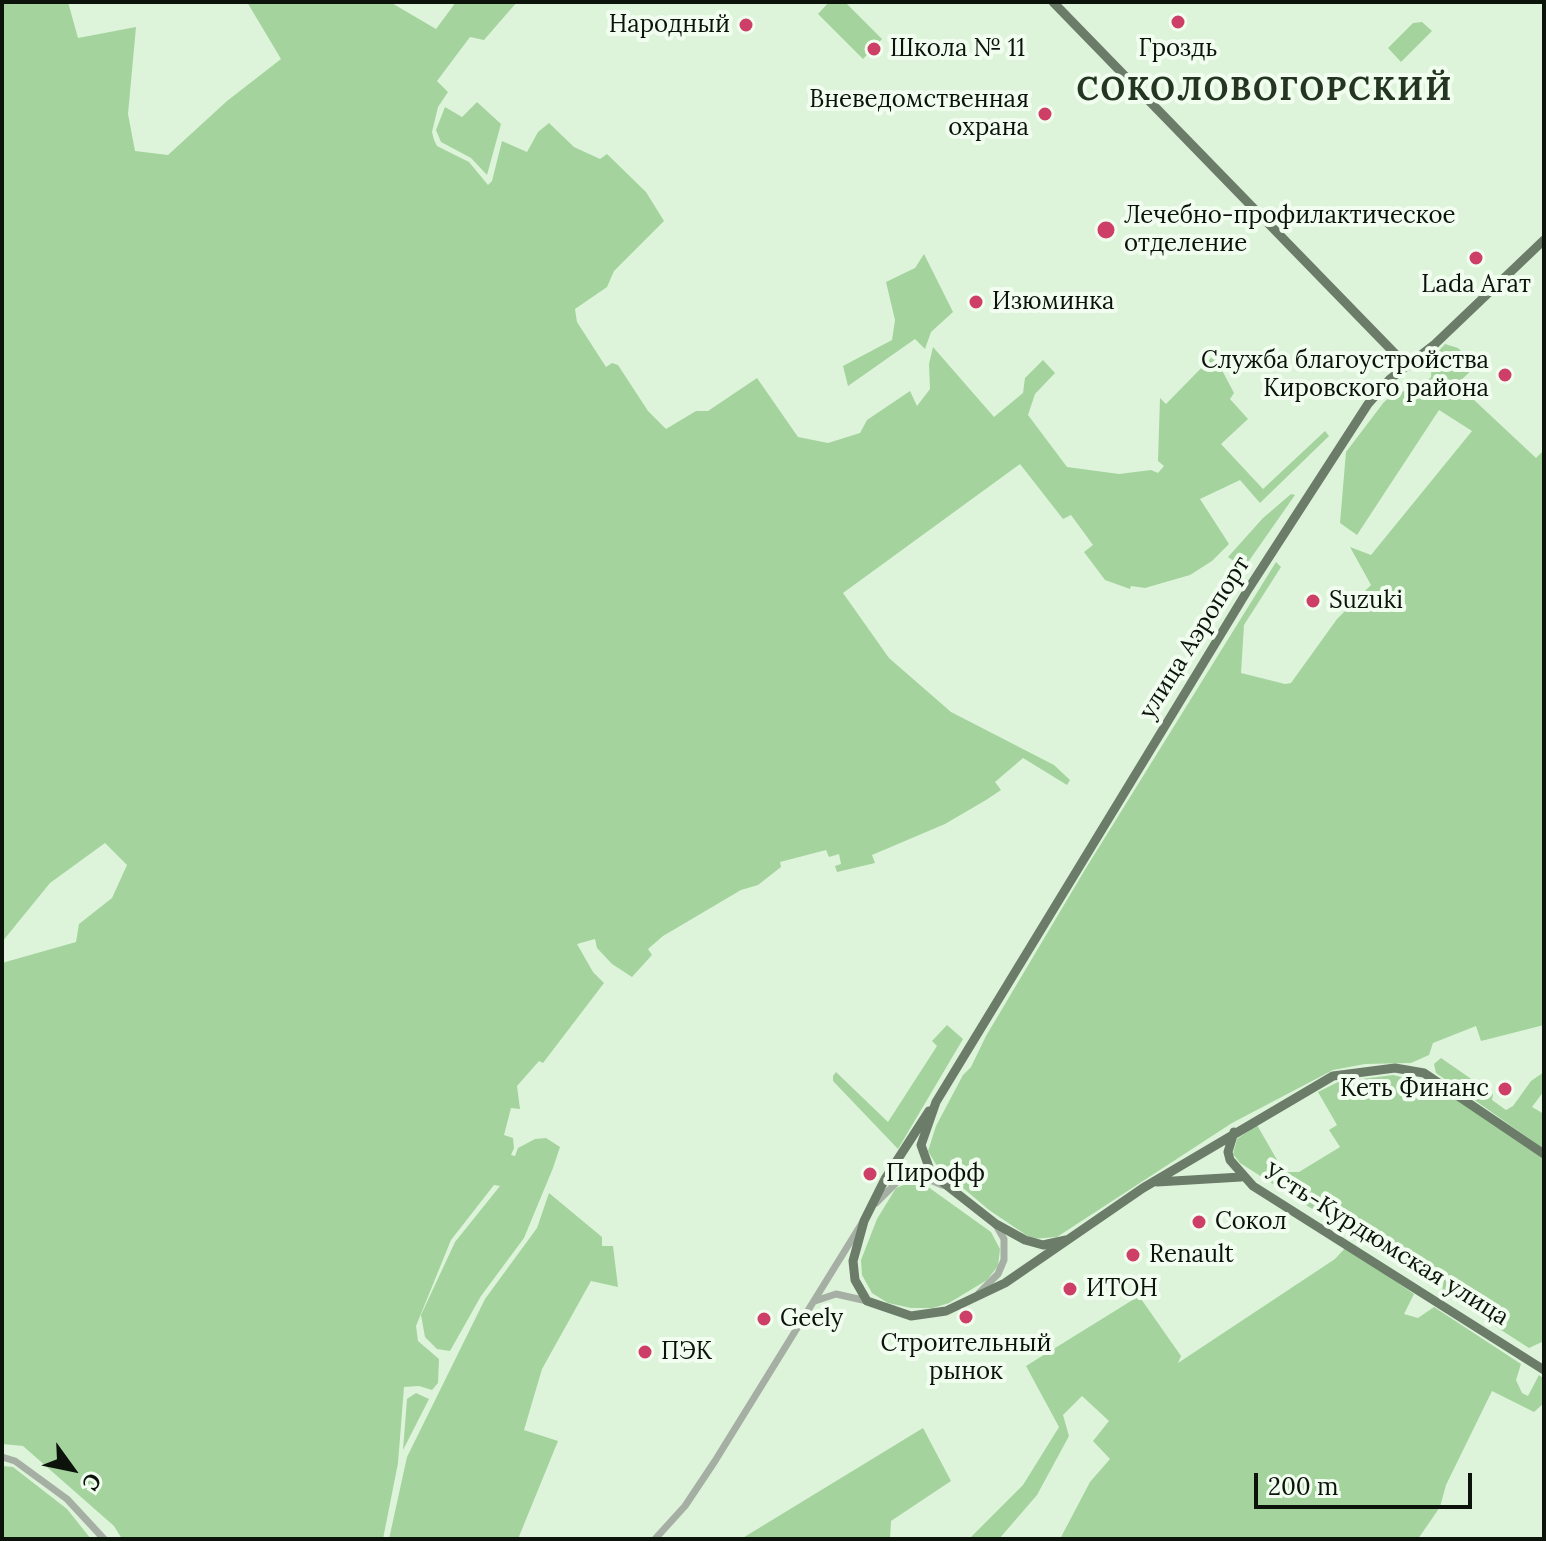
<!DOCTYPE html>
<html>
<head>
<meta charset="utf-8">
<style>
  body { margin:0 }
  #map { position:relative; width:1546px; height:1541px; overflow:hidden; background:#ddf4da; font-family:Lora,serif }
  canvas { display:block }
  .frame { position:absolute; inset:0; border:4px solid #0c130b; pointer-events:none }
  .north { position:absolute; left:32px; top:1429px; width:80px; height:80px; -webkit-text-stroke:6px #f1feef; paint-order:stroke; rotate:123deg; font-size:22px; font-weight:700; line-height:32px; text-align:center; color:#0c130b }
  .north::after { content:''; display:block; margin:auto; width:28px; height:36px; background:#0c130b; clip-path:polygon(50% 0,100% 100%,50% 72%,0 100%) }
  .scale { position:absolute; left:1254px; top:1473px; width:218px; height:36px; box-sizing:border-box; border:4px solid #0c130b; border-top:0; padding-left:10px; font-size:24px; line-height:28px; white-space:nowrap; color:#0c130b; -webkit-text-stroke:6px #f1feef; paint-order:stroke }
</style>
</head>
<body>
<div id="map">
<canvas width="1546" height="1541"></canvas>
<div class="frame"></div>
<div class="north">С</div>
<div class="scale">200 m</div>
</div>
<script>
const ctx = document.querySelector('canvas').getContext('2d');
ctx.lineJoin = 'round';
function fillPath(path, color) { ctx.fillStyle = color; ctx.fill(path, 'evenodd'); }
const shape = rows => new Path2D(rows.map(r => 'M' + r).join(''));
function strokePath(path, color, width, dash) { ctx.strokeStyle = color; ctx.lineWidth = width; ctx.lineCap = dash ? 'butt' : 'round'; ctx.setLineDash(dash || []); ctx.stroke(path); }
function label(font, color, halo, rows, align = 'center') {
  ctx.font = font + ' Lora,serif'; ctx.lineWidth = 8; ctx.setLineDash([]); ctx.textBaseline = 'middle'; ctx.strokeStyle = halo; ctx.fillStyle = color; for (const [text, x, y, turn = 0] of rows) {
    ctx.save(); ctx.translate(x, y); ctx.rotate((+turn || 0) * Math.PI / 180); ctx.textAlign = isNaN(turn) ? turn : align; if (halo) ctx.strokeText(text, 0, 0); ctx.fillText(text, 0, 0); ctx.restore();
  }
}
fillPath(shape([
  [2,2,68,2,78,38,136,27,128,114,135,151,168,155,227,101,281,59,247,2,390,2,436,29,456,2,517,2,484,40,470,37,437,81,448,92,438,107,432,132,434,140,437,146,469,162,488,185,492,181,502,141,527,152,538,132,549,123,574,147,600,159,607,154,646,192,664,221,614,271,607,287,575,309,577,322,606,367,612,363,618,365,648,411,666,429,696,411,708,411,757,378,798,437,828,443,860,433,867,420,910,391,917,406,930,389,929,364,933,347,994,417,1023,393,1025,378,1043,360,1055,373,1035,394,1028,415,1067,467,1119,474,1151,470,1158,473,1164,466,1158,461,1160,398,1166,404,1214,355,1234,393,1230,399,1248,419,1221,444,1263,489,1325,431,1329,436,1260,503,1240,480,1200,499,1229,544,1212,561,1190,575,1145,588,1131,586,1130,589,1105,580,1084,552,1093,545,1071,515,1063,519,1020,464,843,593,889,658,951,712,1054,765,1070,780,1067,785,1023,758,995,782,1001,790,986,800,945,824,872,855,875,863,837,872,835,866,841,864,839,854,829,857,826,850,780,862,781,867,758,885,741,890,663,936,648,949,652,955,632,977,612,964,597,948,595,939,577,944,593,972,604,983,543,1063,539,1061,517,1086,520,1109,511,1108,504,1135,513,1138,514,1148,511,1155,515,1156,518,1148,535,1139,546,1138,560,1147,553,1168,524,1238,481,1296,450,1351,437,1349,425,1337,421,1315,455,1242,500,1186,494,1185,451,1240,416,1326,418,1341,439,1359,438,1383,432,1390,419,1386,404,1387,398,1463,383,1539,122,1539,114,1526,23,1446,2,1444,2,963,76,942,79,924,112,898,127,865,105,843,50,883,2,942],
  [829,2,845,2,882,39,863,59,818,14],
  [1422,22,1432,31,1401,62,1388,48,1413,23],
  [477,102,501,124,487,175,471,158,441,142,436,130,445,107,462,117],
  [924,254,953,312,931,332,925,349,915,339,848,386,843,366,892,340,895,320,886,282,915,268],
  [1445,344,1458,348,1476,366,1457,384,1536,458,1544,450,1544,1025,1481,1041,1476,1026,1433,1043,1429,1055,1411,1063,1365,1064,1333,1070,1232,1123,1057,1237,1032,1239,989,1210,937,1166,928,1151,936,1126,963,1075,971,1067,986,1036,1086,868,1276,562,1281,567,1244,625,1241,673,1285,684,1291,683,1337,619,1371,585,1350,547,1371,555,1472,431,1439,410,1357,535,1340,523,1346,452,1384,402,1396,392,1417,390,1431,377,1432,358],
  [1291,494,1295,495,1244,568,1228,557,1263,518],
  [947,1025,963,1039,898,1149,833,1081,833,1076,836,1072,888,1122,937,1046,932,1041],
  [1441,1058,1493,1094,1492,1100,1506,1110,1513,1106,1531,1081,1544,1072,1544,1091,1532,1107,1544,1114,1544,1149,1436,1073,1434,1064],
  [1393,1075,1435,1085,1544,1159,1544,1341,1529,1348,1442,1292,1444,1278,1436,1267,1424,1280,1240,1163,1233,1154,1237,1139,1257,1125,1284,1172,1299,1172,1340,1147,1329,1130,1337,1125,1318,1092,1338,1082],
  [911,1182,924,1184,991,1232,1000,1249,998,1266,987,1280,949,1303,933,1308,911,1308,888,1303,872,1293,862,1275,861,1260,877,1219,896,1188],
  [549,1193,602,1237,602,1246,613,1246,618,1287,591,1281,542,1369,524,1430,558,1441,518,1539,389,1539,407,1457,485,1299,537,1228],
  [1346,1247,1414,1294,1404,1314,1418,1318,1434,1307,1521,1364,1516,1380,1522,1393,1528,1396,1539,1375,1544,1379,1544,1403,1534,1412,1492,1391,1446,1485,1440,1507,1418,1539,1060,1539,1090,1482,1110,1459,1093,1441,1109,1421,1082,1396,1063,1415,1069,1436,1037,1495,999,1539,969,1539,1023,1485,1059,1427,1026,1366,1139,1296,1181,1356,1178,1363,1335,1259],
  [416,1393,429,1399,403,1450,407,1399],
  [923,1428,951,1481,891,1521,890,1539,741,1539],
  [2,1466,13,1467,67,1509,91,1539,2,1539]
]), '#a4d39e');
strokePath(shape([
  [876,1203,902,1177,919,1175,942,1185],
  [979,1293,998,1274,1004,1260,1004,1239,996,1225],
  [815,1301,836,1294,867,1301],
  [2,1457,15,1461,67,1499,104,1539],
  [655,1539,685,1506,715,1461,862,1223]
]), '#a6afa4', 7);
strokePath(shape([
  [1053,2,1407,366],
  [929,1111,885,1179,864,1221,853,1261,855,1280,867,1301,911,1316,946,1311,1005,1283,1143,1188,1333,1076,1395,1068,1424,1073,1544,1154],
  [1234,1132,1228,1152,1230,1160,1253,1186,1544,1370],
  [1157,1182,1241,1177],
  [1066,1240,1043,1245,1025,1240,996,1224,931,1173,921,1145,936,1102,1249,588,1368,404,1390,379,1435,344,1544,240]
]), '#6b7c69', 9);
for (const [x, y, r, color] of [
  [1178,22,8,"#cd3f66"],
  [746,25,8,"#cd3f66"],
  [874,49,8,"#cd3f66"],
  [1045,114,8,"#cd3f66"],
  [1106,230,10,"#cd3f66"],
  [1476,258,8,"#cd3f66"],
  [976,302,8,"#cd3f66"],
  [1505,375,8,"#cd3f66"],
  [1313,601,8,"#cd3f66"],
  [1505,1089,8,"#cd3f66"],
  [870,1174,8,"#cd3f66"],
  [1199,1222,8,"#cd3f66"],
  [1133,1255,8,"#cd3f66"],
  [1070,1289,8,"#cd3f66"],
  [966,1317,8,"#cd3f66"],
  [764,1319,8,"#cd3f66"],
  [645,1352,8,"#cd3f66"]
]) { const dot = new Path2D(); dot.arc(x, y, r, 0, 2 * Math.PI); ctx.fillStyle = color; ctx.fill(dot); strokePath(dot, '#f1feef', 3); }
label('24px', '#0c130b', '#f1feef', [
  ["Народный",730,25,"right"],
  ["Школа № 11",890,49],
  ["Гроздь",1178,49,"center"],
  ["Вневедомственная",1029,100,"right"],
  ["охрана",1029,128,"right"],
  ["Лечебно-профилактическое",1124,216],
  ["отделение",1124,244],
  ["Lada Агат",1476,285,"center"],
  ["Изюминка",992,302],
  ["Служба благоустройства",1489,361,"right"],
  ["Кировского района",1489,389,"right"],
  ["Suzuki",1329,601],
  ["Кеть Финанс",1489,1089,"right"],
  ["Пирофф",886,1174],
  ["Сокол",1215,1222],
  ["Renault",1149,1255],
  ["ИТОН",1086,1289],
  ["Geely",780,1319],
  ["Строительный",966,1344,"center"],
  ["рынок",966,1372,"center"],
  ["ПЭК",661,1352]
], 'left');
label('24px', '#0c130b', '#f1feef', [
  ["улица Аэропорт",1195,638,-58],
  ["Усть-Курдюмская улица",1386,1245,32]
]);
ctx.letterSpacing = '2px';
label('bold 32px', '#243622', '#f1feef', [
  ["СОКОЛОВОГОРСКИЙ",1265,91]
]);
ctx.letterSpacing = '0px';
</script>
</body>
</html>
